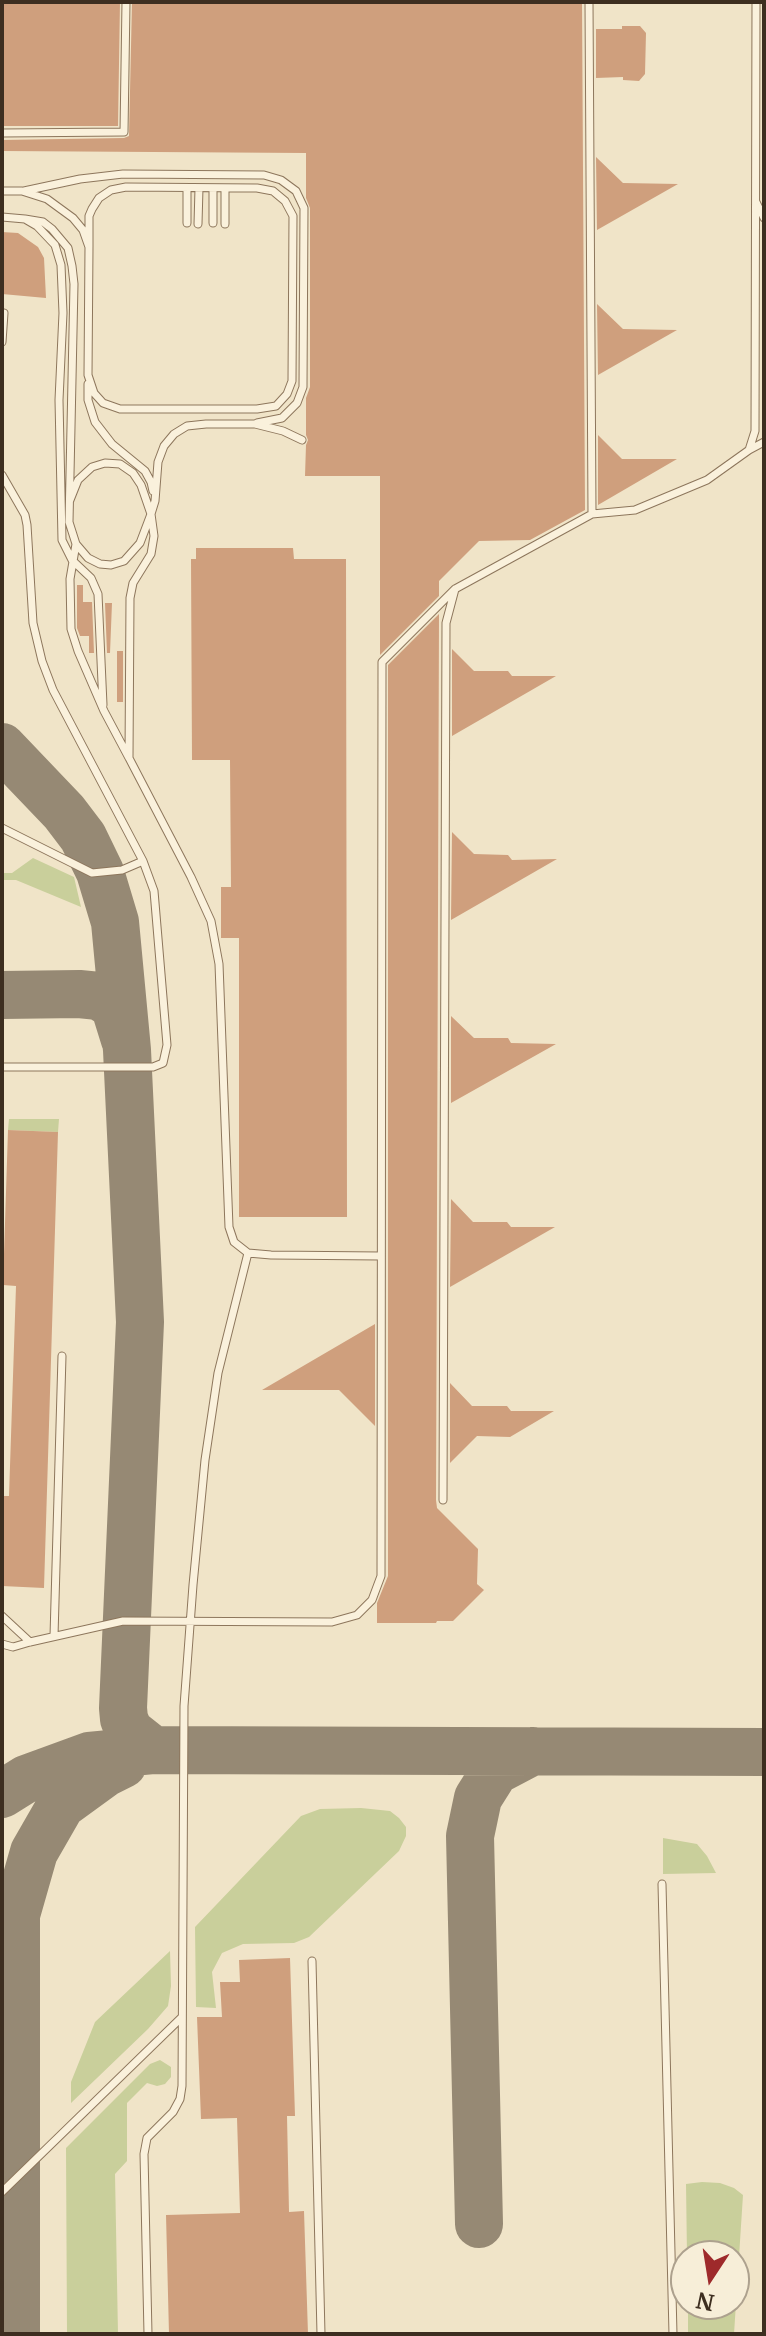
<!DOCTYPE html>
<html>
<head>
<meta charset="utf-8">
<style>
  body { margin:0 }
  #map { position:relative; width:766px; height:2336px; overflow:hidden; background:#f0e4c8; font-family:Merriweather,serif }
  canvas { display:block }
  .frame { position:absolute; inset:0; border:4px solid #3d2e20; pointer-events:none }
  .north { position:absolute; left:670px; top:2240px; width:80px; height:80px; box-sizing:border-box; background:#f7eed8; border:2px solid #ada18e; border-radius:50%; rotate:192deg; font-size:22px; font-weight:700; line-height:32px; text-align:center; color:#3d2e20 }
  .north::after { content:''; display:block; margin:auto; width:28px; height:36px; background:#9e2a2b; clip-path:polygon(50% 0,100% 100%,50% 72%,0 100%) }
</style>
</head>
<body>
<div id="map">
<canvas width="766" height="2336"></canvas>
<div class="frame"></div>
<div class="north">N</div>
</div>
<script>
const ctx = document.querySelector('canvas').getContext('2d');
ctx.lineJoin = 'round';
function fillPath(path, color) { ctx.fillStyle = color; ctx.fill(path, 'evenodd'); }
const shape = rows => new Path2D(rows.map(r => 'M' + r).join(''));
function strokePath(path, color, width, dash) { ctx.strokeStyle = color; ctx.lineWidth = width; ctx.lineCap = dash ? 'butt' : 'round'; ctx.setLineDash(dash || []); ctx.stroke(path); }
fillPath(shape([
  [33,858,74,877,81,907,16,880,2,880,2,873,12,873],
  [9,1119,59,1119,58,1132,8,1130],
  [361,1808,390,1811,399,1818,406,1827,406,1836,399,1851,309,1937,294,1943,243,1944,222,1953,212,1972,216,2008,196,2007,195,1927,301,1816,320,1809],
  [663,1838,697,1844,707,1856,716,1873,663,1874],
  [170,1951,171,1986,168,2006,148,2029,71,2103,71,2082,95,2022],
  [160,2060,171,2067,171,2077,165,2084,157,2086,147,2083,127,2103,127,2161,115,2174,118,2334,67,2334,66,2148,150,2064],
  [702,2182,720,2183,734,2188,743,2195,734,2334,688,2334,688,2304,734,2304,734,2256,687,2256,686,2184]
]), '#c9cf9b');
strokePath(shape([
  [2,747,64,812,83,837,100,872,115,922,127,1050,140,1322,123,1708,124,1719,129,1731,153,1750],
  [2,995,79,994,99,996,112,1004,116,1011,125,1040],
  [2,1794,26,1779,89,1756,153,1750,764,1752],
  [479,2224,470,1836,478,1798,495,1771,533,1751],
  [16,2334,16,1915,34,1852,61,1805,105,1773,123,1764]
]), '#968974', 48);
fillPath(shape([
  [2,2,120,2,118,126,2,126],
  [132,2,582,2,585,510,530,540,479,541,439,581,439,596,380,655,380,476,305,476,306,445,308,440,306,435,306,398,310,387,310,208,306,198,306,153,2,151,2,140,124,138,129,136],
  [622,26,640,26,646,33,645,74,639,81,623,80,623,77,596,78,596,29,622,29],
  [596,157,623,183,678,184,597,230],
  [2,232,18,233,38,247,44,258,46,298,2,294],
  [597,304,623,329,677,330,598,375],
  [598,435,622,459,677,459,598,505],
  [196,548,293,548,294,559,346,559,347,1217,239,1217,239,938,221,938,221,887,231,887,230,760,192,760,191,559,196,559],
  [77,585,83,585,83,602,92,602,94,653,89,653,89,636,80,636,77,628],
  [105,603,112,603,110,653,107,653],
  [439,614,436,1500,437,1508,478,1549,477,1584,484,1590,453,1621,437,1621,436,1623,377,1623,377,1603,388,1576,388,665],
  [452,649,474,671,508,671,512,676,556,676,452,736],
  [117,651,123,651,123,702,117,702],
  [452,832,474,854,508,855,512,860,557,859,451,920],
  [451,1016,474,1038,508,1038,511,1043,556,1044,451,1103],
  [8,1130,58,1132,44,1588,2,1586,2,1496,9,1496,16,1286,3,1285],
  [451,1199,473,1222,507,1222,511,1227,555,1227,450,1287],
  [375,1324,375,1426,339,1390,262,1390],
  [450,1383,472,1406,507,1406,511,1411,554,1411,510,1437,477,1436,450,1463],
  [290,1958,295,2116,287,2116,289,2212,304,2211,308,2334,169,2334,166,2215,240,2213,237,2118,201,2119,197,2017,222,2017,220,1982,240,1982,239,1960]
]), '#cf9f7d');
const lane = shape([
  [589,2,592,514],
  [2,133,124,132,126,2],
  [2,191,22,191,47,199,73,218,83,230,89,247,88,375,94,393,103,403,120,409,257,409,276,406,287,394,292,381,293,216,285,201,273,191,257,188,126,187,111,190,99,198,92,209,89,216,89,247],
  [24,191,80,179,123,174,264,175,281,180,296,191,304,208,303,387,297,403,282,418,257,423],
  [756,202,764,218],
  [2,217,25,219,37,226,55,245,61,265,63,313,59,400,62,540,72,560,91,578,98,594,103,705],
  [25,219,43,222,52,229,68,248,72,266,74,284,69,522,76,544,88,558,100,564,111,565,124,561,140,543,151,514,141,485,133,473,120,464,105,463,92,467,78,480,70,500],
  [187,223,187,188],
  [213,223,213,188],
  [198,224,199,188],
  [225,224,225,188],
  [2,342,4,313],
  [88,384,88,400,95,422,112,444,145,471,151,482,153,491],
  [749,450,764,442],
  [2,475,25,515,27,525,33,623,42,661,53,690,143,861,122,870,92,873,2,828],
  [76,544,70,579,71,629,78,651,104,711,129,758,130,598,133,583,151,554,154,536,151,514,155,501,158,462,164,446,174,434,187,426,206,424,255,424,283,431,302,440],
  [455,589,592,514,635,510,707,480,749,450,755,431,756,2],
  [129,758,191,877,211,921,219,964,229,1227,234,1242,248,1253,271,1255,380,1256],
  [2,1067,153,1067,163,1063,167,1045,154,891,143,861],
  [2,1616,30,1642],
  [54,1636,62,1356],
  [2,1644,13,1647,30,1642,123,1621,332,1622,357,1615,372,1600,381,1576,382,662,455,589,446,623,443,1500],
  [662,1884,673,2334],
  [312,1961,321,2334],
  [2,2192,181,2018],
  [148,2334,144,2154,147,2138,173,2112,180,2099,182,2086,184,1706,193,1585,205,1460,218,1373,248,1253]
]);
strokePath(lane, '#8d765c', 9);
strokePath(lane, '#faf1dc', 7);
</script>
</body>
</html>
